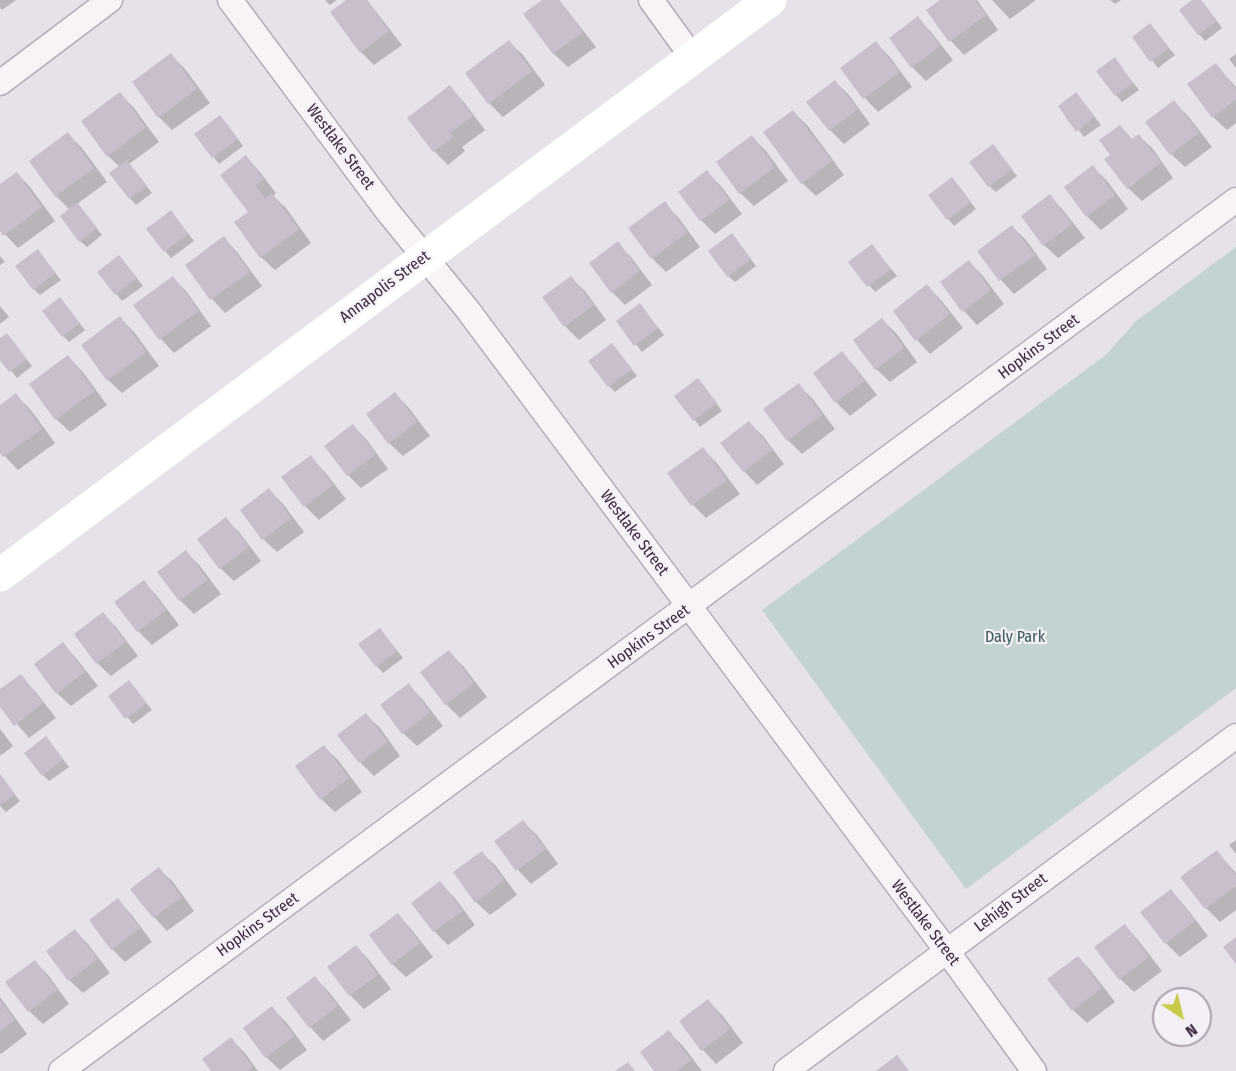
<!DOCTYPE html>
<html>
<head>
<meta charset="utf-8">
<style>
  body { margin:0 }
  #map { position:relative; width:1236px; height:1071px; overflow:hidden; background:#e7e1e9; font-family:"Fira Sans Condensed",sans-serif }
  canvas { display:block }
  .north { position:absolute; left:1152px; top:987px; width:60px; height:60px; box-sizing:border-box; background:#f5f0f7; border:2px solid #aba0ae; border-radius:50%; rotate:145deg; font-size:16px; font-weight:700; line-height:24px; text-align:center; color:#3c2940 }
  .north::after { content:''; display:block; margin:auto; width:21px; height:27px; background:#c8cb49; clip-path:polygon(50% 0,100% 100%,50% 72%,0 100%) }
</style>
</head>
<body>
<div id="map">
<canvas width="1236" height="1071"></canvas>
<div class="north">N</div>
</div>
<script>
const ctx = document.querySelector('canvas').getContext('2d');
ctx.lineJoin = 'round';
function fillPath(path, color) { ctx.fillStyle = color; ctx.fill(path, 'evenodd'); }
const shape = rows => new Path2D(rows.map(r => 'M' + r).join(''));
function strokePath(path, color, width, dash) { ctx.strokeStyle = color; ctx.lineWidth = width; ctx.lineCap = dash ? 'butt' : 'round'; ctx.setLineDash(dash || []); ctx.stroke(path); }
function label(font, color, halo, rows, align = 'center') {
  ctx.font = font + ' "Fira Sans Condensed",sans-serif'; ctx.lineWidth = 4.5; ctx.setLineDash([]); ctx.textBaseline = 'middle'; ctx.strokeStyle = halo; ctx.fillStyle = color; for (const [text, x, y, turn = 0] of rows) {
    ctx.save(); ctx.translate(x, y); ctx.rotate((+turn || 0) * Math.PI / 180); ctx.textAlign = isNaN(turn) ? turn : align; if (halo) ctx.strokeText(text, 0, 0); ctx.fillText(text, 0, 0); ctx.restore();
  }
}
fillPath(shape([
  [1236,247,1236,688,966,889,762,610,1107,354,1135,322]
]), '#c2d3d1');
fillPath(shape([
  [0,0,16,0,2,10,0,8],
  [325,0,337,0,330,5],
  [349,0,367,0,402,45,374,65,361,52],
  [544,0,559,0,596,47,568,67,554,54,525,14],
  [943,0,977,0,998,30,964,55,951,41,928,11],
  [992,0,1036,0,1010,19],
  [1110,0,1121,0,1115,4],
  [1195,0,1200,0,1204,4,1222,28,1205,41,1199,34],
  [918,18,931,32,953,60,926,81,912,67],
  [1150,25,1175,55,1158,68,1134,37],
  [509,42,523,55,545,85,503,117,489,103,467,73],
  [876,43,890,57,912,87,878,112,865,98,842,68],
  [1236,54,1236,68,1229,59],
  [171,55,185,69,210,103,172,130,159,117],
  [1114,59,1139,90,1122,102,1116,95],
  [1216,65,1236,87,1236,123,1227,130,1213,117],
  [835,82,849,95,870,124,844,144,830,130,809,102],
  [449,87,463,101,485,130,462,147,465,151,448,165,434,151,409,118],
  [120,94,134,108,159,142,129,164,152,193,136,205,130,198,120,167,108,156],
  [1076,94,1101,125,1084,137,1060,106],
  [1174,102,1188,116,1212,147,1185,167,1171,154],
  [793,112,807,125,844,175,816,196,802,183],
  [226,123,243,146,219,164,196,134],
  [1120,126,1133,140,1139,136,1153,149,1173,178,1142,201,1128,188,1112,155],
  [68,134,82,148,107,182,77,204,102,235,87,247,80,241,70,210,56,196],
  [752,137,766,151,788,181,754,206,740,193],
  [993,146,1017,176,996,192,989,186],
  [246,157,259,171,276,193,273,196,286,208,311,243,275,270,261,257,250,212],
  [1093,167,1107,181,1128,209,1101,230,1087,216,1066,188],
  [707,172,720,185,742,214,715,234,701,220,680,192],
  [17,173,30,187,55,221,18,248,0,229,0,186],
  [958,186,976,209,954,226,930,196],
  [1050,196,1063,210,1085,238,1058,258,1044,245],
  [664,203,678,217,700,247,666,272,652,258,630,228],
  [177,219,194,241,171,258,148,230],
  [1012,227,1026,240,1047,269,1014,294,1001,280,979,252],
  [224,238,237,252,262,286,225,313,212,299,187,265],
  [738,242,756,266,735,282,728,276],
  [617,243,631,257,652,285,625,305,612,292],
  [872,246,897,276,875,292,850,262],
  [38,251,61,280,40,295,34,289],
  [0,256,5,262,0,265],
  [969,262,983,276,1004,304,977,325,964,311,942,282],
  [126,264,143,286,122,301,99,272],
  [173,278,186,291,211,326,174,353,161,339,135,305],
  [571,278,585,291,606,320,579,340,565,326],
  [927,286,941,300,963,328,930,354,917,340,895,311],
  [60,299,85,330,69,342,63,336],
  [0,306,9,317,0,324],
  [646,312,664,335,642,352,618,321],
  [120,318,134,332,159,366,122,393,108,380],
  [882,320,896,333,917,362,890,382,876,369],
  [7,335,32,366,17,378,0,357,0,340],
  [612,345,637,376,615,392,609,386],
  [842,353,855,367,877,395,850,416,836,402],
  [68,357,82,371,107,405,70,432,56,419],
  [798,385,812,398,835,429,802,454,788,440,765,409],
  [704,386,722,411,700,427,676,396],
  [395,394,409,408,430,436,403,456,389,443],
  [16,395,30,409,55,443,18,470,0,451,0,407],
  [749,423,763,436,784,464,757,485,744,471],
  [353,426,367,440,388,469,361,488,348,475],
  [703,449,716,462,740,494,706,518,693,505],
  [310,457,324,471,346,499,319,520,305,506],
  [269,490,283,504,304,532,277,552,263,539],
  [226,519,239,532,261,561,234,581,220,568],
  [186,552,200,566,221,594,194,614,180,600,159,572],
  [144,582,157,596,179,625,152,645,138,631],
  [103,614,116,627,138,656,111,676,97,663],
  [380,630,403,658,383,673,377,666],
  [63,644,76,658,98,686,71,706,57,693],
  [449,652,463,666,487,697,460,718,446,704],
  [20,676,34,690,56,718,29,738,0,704,0,691],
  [129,682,152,710,133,724,110,696],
  [408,685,422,699,443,726,417,746,403,733],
  [366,715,380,728,400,756,374,776,360,762],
  [0,729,13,746,0,756],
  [52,745,69,767,49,781,43,775],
  [324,747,338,760,362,792,335,812,321,799],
  [0,776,20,801,6,812,0,806],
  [523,822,537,835,558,864,531,884,518,870,496,842],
  [1236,840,1236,854,1229,845],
  [1217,852,1236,873,1236,910,1220,922,1206,908,1182,877],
  [482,853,496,866,517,895,490,915,476,902],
  [159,869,173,882,194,911,167,931,154,917,132,889],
  [440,883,454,897,475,925,448,945,434,931,413,903],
  [1171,891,1184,905,1208,936,1180,957,1166,943,1142,912],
  [118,900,131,914,152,942,125,962,112,949],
  [398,915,411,929,433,957,406,977,392,964],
  [1125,926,1138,940,1162,971,1134,992,1120,979],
  [75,931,88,944,110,973,83,993,69,980],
  [356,946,369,960,391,989,364,1009,350,995],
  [1078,957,1091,971,1115,1002,1087,1023,1073,1010],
  [35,962,48,975,69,1004,43,1024,29,1011],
  [315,978,329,992,351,1020,323,1041,310,1027],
  [0,997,27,1034,1,1054,0,1053],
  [708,1001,722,1015,743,1043,716,1064,703,1050,681,1021],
  [272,1008,286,1022,307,1050,280,1070,266,1057],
  [669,1032,683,1046,702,1071,656,1071],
  [231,1039,245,1053,258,1071,213,1071]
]), '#0003');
fillPath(shape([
  [346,0,367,0,389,31,360,53,330,12],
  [542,0,559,0,583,32,553,54,523,14],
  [940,0,975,0,986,15,949,42,926,10],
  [1192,0,1201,0,1217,21,1198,35,1179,10],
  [918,16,940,46,911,68,889,38],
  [1150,23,1169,48,1150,62,1132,37],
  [509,40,532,71,488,104,465,73],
  [876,41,900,72,863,99,840,68],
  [171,53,197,89,158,118,132,82],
  [1115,57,1133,83,1115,96,1096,71],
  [1216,63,1236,89,1236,99,1212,118,1187,84],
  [835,80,858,109,829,131,806,102],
  [450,85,473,116,450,133,453,137,433,152,407,118],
  [120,92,146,127,107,157,81,121],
  [1076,92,1095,117,1076,132,1058,106],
  [1174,100,1199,133,1170,155,1145,122],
  [793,110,832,161,801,184,763,132],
  [220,115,238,139,212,158,194,134],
  [1120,125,1131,139,1139,134,1161,163,1127,189,1104,159,1110,155,1099,140],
  [68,132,94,168,55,197,29,161],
  [752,135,775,167,739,194,716,162],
  [993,144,1012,169,988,187,969,162],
  [246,155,264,179,255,185,265,198,272,193,299,229,260,258,234,222,248,212,220,175],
  [127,160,147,186,129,199,109,173],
  [1093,165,1115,195,1086,217,1064,187],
  [707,170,729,200,700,221,678,192],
  [17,172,42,207,3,236,0,231,0,184],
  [952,177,971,202,947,220,928,195],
  [1050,194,1072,224,1043,246,1021,216],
  [665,201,687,233,651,259,628,228],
  [77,202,97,228,79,242,60,216],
  [171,210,188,234,164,252,146,229],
  [1012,225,1035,255,999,281,977,251],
  [732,233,751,259,727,277,708,251],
  [224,236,250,272,210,300,185,265],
  [618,241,640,271,611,293,589,263],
  [872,244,891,269,867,287,848,262],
  [38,249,55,273,33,290,15,266],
  [119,255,137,278,115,295,97,272],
  [969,260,991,290,962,312,940,282],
  [173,276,199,311,159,340,133,305],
  [571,276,594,305,564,327,542,297],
  [927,284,950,314,915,341,893,311],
  [60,297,80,323,62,337,42,311],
  [640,303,658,328,634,346,616,321],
  [120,316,146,352,107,381,81,345],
  [882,318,904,348,875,370,853,340],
  [7,333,27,359,9,372,0,360,0,338],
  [612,343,632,369,608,387,588,361],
  [842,351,865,381,835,403,813,373],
  [68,355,95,391,55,420,29,384],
  [698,378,717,403,693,421,674,396],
  [799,383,822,415,787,441,763,409],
  [395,392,417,422,388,444,366,414],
  [16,393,42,429,3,457,0,453,0,405],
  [749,421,772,450,743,472,720,443],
  [353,424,376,454,347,476,324,446],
  [703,447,727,480,691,506,667,473],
  [311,455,333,485,304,507,281,477],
  [269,488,291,518,262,540,240,510],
  [226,517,249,547,219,569,197,539],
  [186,550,208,580,179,601,157,572],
  [144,580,166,610,137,632,114,602],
  [103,612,126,642,96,664,74,634],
  [380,628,397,651,376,667,358,644],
  [63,642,85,672,56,694,34,664],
  [449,650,474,683,445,705,420,672],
  [21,674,43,703,14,726,0,707,0,689],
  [129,680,147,703,125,719,108,696],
  [409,683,430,712,402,734,380,705],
  [366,713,388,742,359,763,337,735],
  [46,736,63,759,42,776,24,753],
  [324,745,349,778,320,800,295,766],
  [0,774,15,794,0,805],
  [523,820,546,849,516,871,494,841],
  [1217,850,1236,875,1236,886,1205,909,1180,877],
  [482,851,504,880,475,903,453,872],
  [159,867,182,897,153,918,130,889],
  [440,881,463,911,433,932,411,903],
  [1171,889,1195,921,1165,944,1140,912],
  [118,898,140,928,111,950,89,920],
  [398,913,420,943,391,965,369,935],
  [1125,924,1149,957,1119,980,1094,947],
  [75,929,98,959,68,981,46,951],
  [1236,937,1236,964,1223,947],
  [356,945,378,975,349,996,327,967],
  [1078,956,1102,988,1072,1011,1047,979],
  [35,960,57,990,28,1012,5,982],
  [315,976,338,1006,309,1028,286,998],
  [708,999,730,1029,701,1051,679,1021],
  [0,1000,15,1020,0,1031],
  [272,1006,294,1036,265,1058,243,1028],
  [669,1030,691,1060,677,1071,654,1071,640,1052],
  [231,1037,253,1067,248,1071,211,1071,202,1059],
  [897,1055,909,1071,876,1071],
  [628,1062,635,1071,615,1071]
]), '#c9becc');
const street = shape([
  [230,0,388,212,467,309,947,951,1034,1071],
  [651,0,693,58],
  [0,83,110,0],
  [61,1071,1236,200],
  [786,1071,1236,736]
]);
strokePath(street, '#b4aab6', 27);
strokePath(street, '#f7f3f7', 24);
strokePath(shape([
  [0,575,770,0]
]), '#fff', 33);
label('16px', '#3c2940', '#f5f0f7', [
  ["Westlake Street",340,147,53],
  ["Annapolis Street",385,287,-37],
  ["Hopkins Street",1039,347,-37],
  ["Westlake Street",634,533,53],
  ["Hopkins Street",649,637,-36],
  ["Lehigh Street",1011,903,-37],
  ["Westlake Street",925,923,53],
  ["Hopkins Street",258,925,-36]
]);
label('16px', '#375c5b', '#f5f0f7', [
  ["Daly Park",1015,638]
]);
</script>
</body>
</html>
